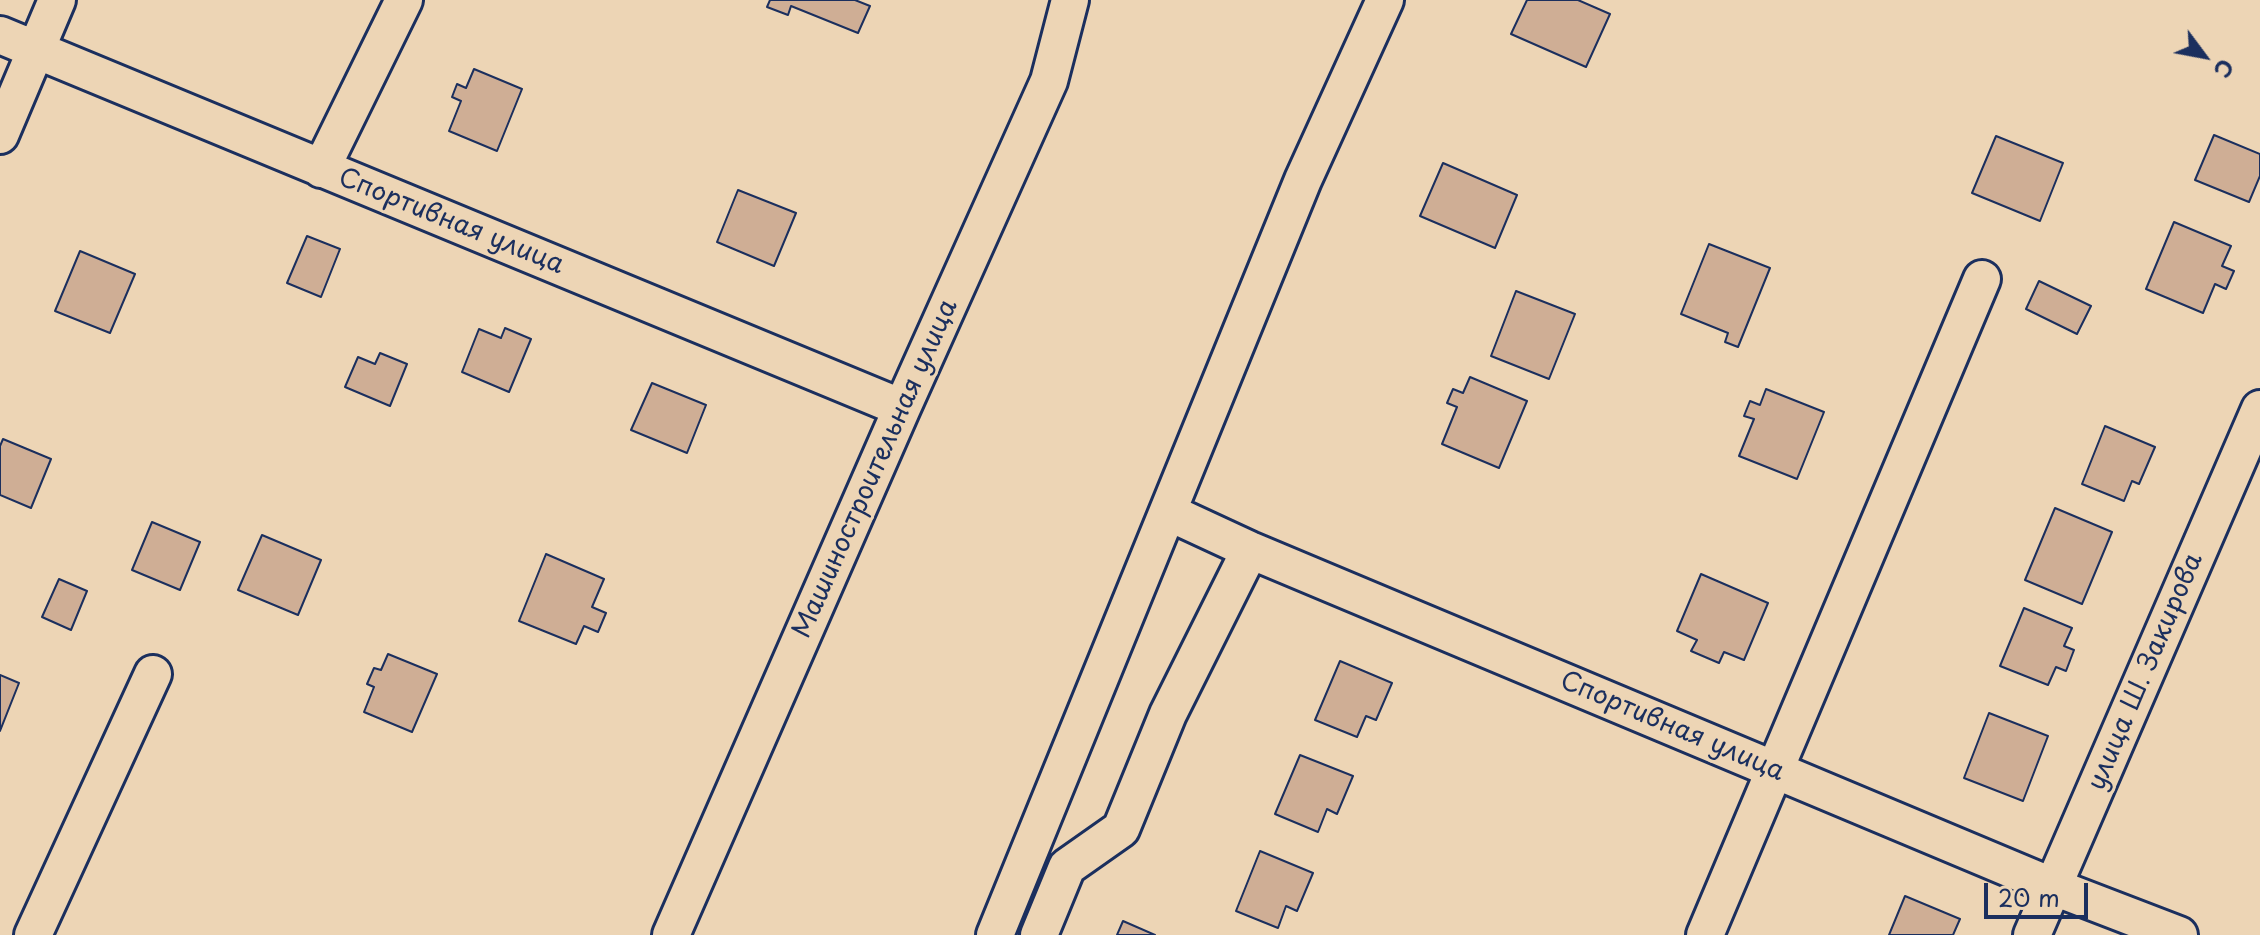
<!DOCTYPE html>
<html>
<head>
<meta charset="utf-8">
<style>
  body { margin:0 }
  #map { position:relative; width:2260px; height:935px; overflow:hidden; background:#edd5b5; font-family:"Playpen Sans",sans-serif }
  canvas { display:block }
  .north { position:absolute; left:2164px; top:16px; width:80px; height:80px; -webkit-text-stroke:6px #edd5b5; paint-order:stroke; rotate:122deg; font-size:22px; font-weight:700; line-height:32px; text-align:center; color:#1b2f5e }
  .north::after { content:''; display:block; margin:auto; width:28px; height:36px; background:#1b2f5e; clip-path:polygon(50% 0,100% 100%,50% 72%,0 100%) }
  .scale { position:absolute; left:1984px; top:883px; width:104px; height:36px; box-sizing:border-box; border:4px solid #1b2f5e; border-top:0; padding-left:10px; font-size:24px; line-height:28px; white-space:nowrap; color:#1b2f5e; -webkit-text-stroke:6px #edd5b5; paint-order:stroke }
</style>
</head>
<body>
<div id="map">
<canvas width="2260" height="935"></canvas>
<div class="north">С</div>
<div class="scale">20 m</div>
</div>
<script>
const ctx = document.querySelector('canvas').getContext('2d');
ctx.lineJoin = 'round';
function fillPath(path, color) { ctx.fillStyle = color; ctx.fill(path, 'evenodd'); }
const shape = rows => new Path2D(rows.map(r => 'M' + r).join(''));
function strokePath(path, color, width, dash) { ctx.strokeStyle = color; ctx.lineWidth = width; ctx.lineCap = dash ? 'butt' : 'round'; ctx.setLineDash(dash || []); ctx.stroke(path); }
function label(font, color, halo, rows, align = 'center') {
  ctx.font = font + ' "Playpen Sans",sans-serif'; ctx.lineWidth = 6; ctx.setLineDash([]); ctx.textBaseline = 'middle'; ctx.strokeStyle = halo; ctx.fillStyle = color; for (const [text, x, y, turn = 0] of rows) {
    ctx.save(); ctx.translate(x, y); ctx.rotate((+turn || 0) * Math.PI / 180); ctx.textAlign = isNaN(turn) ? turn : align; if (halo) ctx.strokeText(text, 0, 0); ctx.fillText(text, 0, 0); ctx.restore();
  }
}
const building = shape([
  [770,0,855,0,870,6,858,33,791,6,788,15,767,7,770,0],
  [1527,0,1578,0,1610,14,1586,67,1511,34,1527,0],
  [474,69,522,89,497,151,449,131,461,101,452,97,457,84,466,88,474,69],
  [2214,135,2260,154,2260,176,2249,202,2195,180,2214,135],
  [1996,136,2063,163,2040,221,1972,193,1996,136],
  [1443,163,1517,195,1495,248,1420,216,1443,163],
  [738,190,796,213,774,266,717,242,738,190],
  [2174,222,2231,246,2222,266,2234,271,2226,289,2215,284,2203,313,2146,289,2174,222],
  [307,236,340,249,321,297,287,283,307,236],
  [1709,244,1770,268,1738,347,1725,342,1728,333,1681,314,1709,244],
  [80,251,135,274,110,333,55,311,80,251],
  [2039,281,2091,306,2077,334,2026,309,2039,281],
  [1516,291,1575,314,1549,379,1491,356,1516,291],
  [505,328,531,339,509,392,462,372,479,329,501,338,505,328],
  [380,353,407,364,390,406,345,387,358,357,375,364,380,353],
  [1470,377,1527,401,1499,468,1442,444,1457,407,1447,403,1453,389,1463,393,1470,377],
  [652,383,706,405,687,453,631,430,652,383],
  [1766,389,1824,412,1797,479,1739,456,1754,419,1744,416,1750,401,1760,405,1766,389],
  [2105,426,2155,447,2139,484,2132,481,2124,501,2082,484,2105,426],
  [3,439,51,459,31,508,0,495,0,446,3,439],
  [2055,508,2112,532,2082,604,2025,580,2055,508],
  [152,522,200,542,180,590,132,570,152,522],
  [262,535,321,560,298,615,238,590,262,535],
  [546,554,604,579,592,607,606,613,598,632,584,626,576,644,519,621,546,554],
  [1701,574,1768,603,1744,660,1724,652,1719,663,1691,651,1697,640,1677,631,1701,574],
  [59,579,87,591,71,630,42,617,59,579],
  [2024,608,2072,628,2064,646,2074,650,2066,671,2056,667,2048,685,2000,666,2024,608],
  [388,654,437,674,412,732,364,712,374,687,367,684,374,668,381,670,388,654],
  [1340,661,1392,683,1376,720,1366,716,1357,737,1315,720,1340,661],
  [0,675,19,683,0,731,0,675],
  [1989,713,2048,736,2023,801,1964,778,1989,713],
  [1300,755,1353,776,1337,814,1327,809,1318,832,1275,814,1300,755],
  [1260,851,1313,873,1297,911,1286,906,1278,928,1236,911,1260,851],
  [1905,896,1960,919,1953,935,1889,935,1905,896],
  [1123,921,1155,935,1117,935,1123,921]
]);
fillPath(building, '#cfae95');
strokePath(building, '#1b2f5e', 2);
const minor = shape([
  [0,35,902,408],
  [0,135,57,0],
  [321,169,404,0],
  [1168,512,1250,550,2054,887,2179,935],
  [33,935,153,674],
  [671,935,902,408,1049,81,1070,0],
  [995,935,1303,180,1385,0],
  [1039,935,1067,867,1121,829,1168,714,1250,550],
  [1705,935,1982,279],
  [2032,935,2260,409]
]);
strokePath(minor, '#1b2f5e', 42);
strokePath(minor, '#edd5b5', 36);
label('26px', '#1b2f5e', '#edd5b5', [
  ["Спортивная улица",451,222,22],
  ["Машиностроительная улица",876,469,-66],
  ["улица Ш. Закирова",2146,672,-67],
  ["Спортивная улица",1672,727,23]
]);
</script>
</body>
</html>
